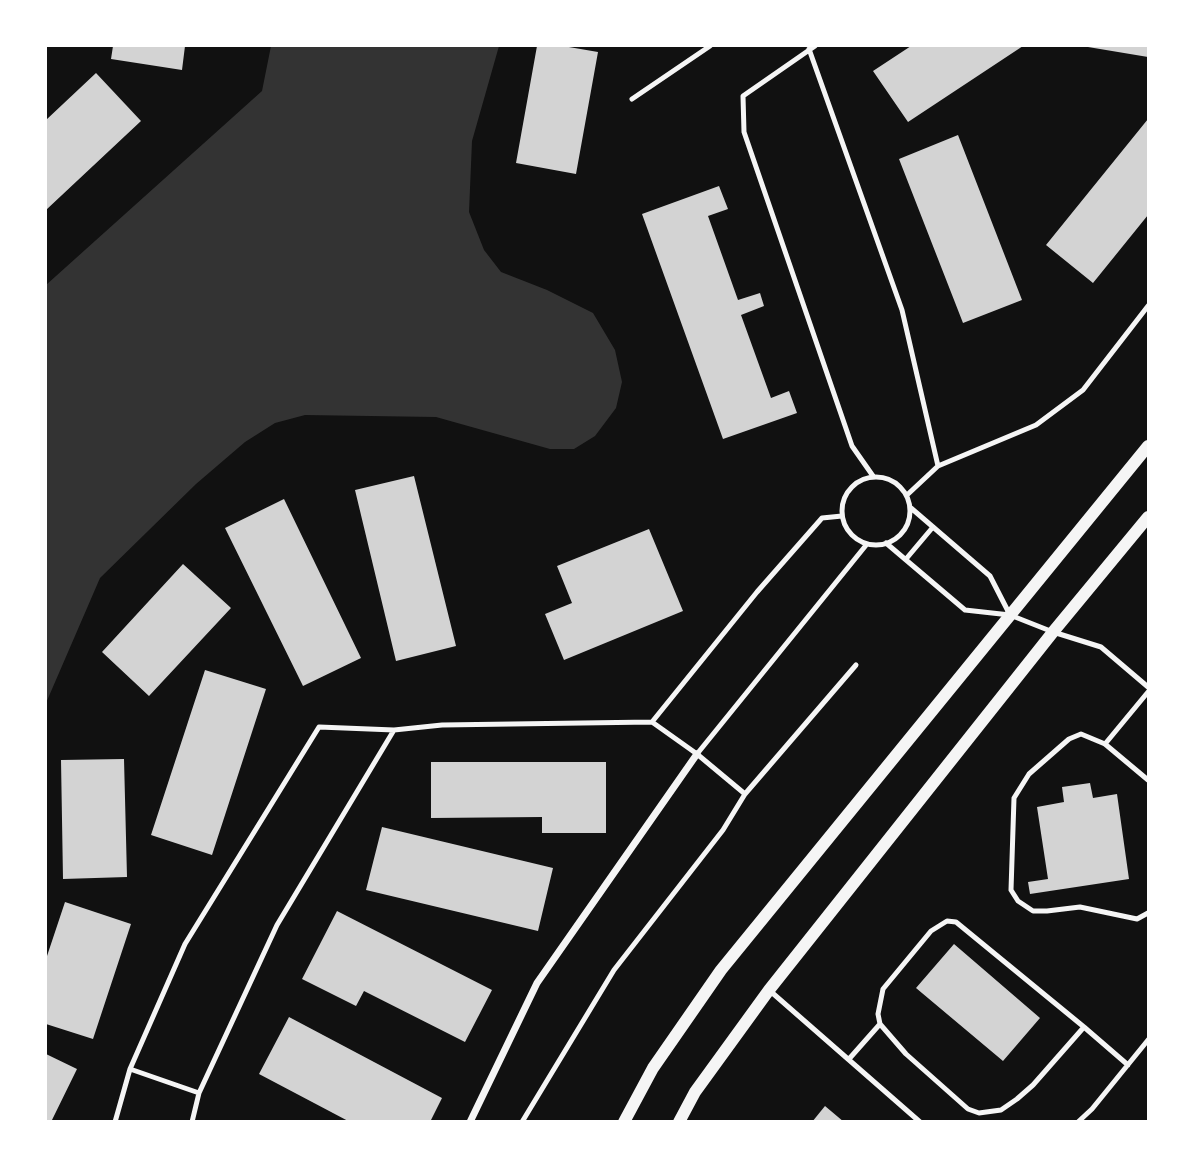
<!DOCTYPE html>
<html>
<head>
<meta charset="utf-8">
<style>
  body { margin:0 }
  #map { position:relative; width:1194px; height:1167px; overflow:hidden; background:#111; font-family:"PT Sans Narrow",sans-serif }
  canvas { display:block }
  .frame { position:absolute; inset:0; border:47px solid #fff; pointer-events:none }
</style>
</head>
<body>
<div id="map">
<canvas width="1194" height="1167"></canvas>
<div class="frame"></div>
</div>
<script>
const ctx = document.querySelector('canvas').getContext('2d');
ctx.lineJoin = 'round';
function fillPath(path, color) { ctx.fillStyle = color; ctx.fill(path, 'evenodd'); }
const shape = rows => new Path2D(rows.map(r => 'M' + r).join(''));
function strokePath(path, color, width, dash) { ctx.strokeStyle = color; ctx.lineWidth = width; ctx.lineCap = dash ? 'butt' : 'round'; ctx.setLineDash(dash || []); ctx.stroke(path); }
fillPath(shape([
  [271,46,499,46,472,141,469,212,484,250,501,272,547,290,593,313,615,350,622,382,616,408,595,436,574,449,550,449,436,417,305,415,275,423,245,442,196,484,100,578,46,703,46,285,262,91]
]), '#333');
fillPath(shape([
  [113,46,185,46,182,70,111,59],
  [537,46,563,46,598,52,576,174,516,163],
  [911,46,1023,46,908,122,873,71],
  [1088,46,1148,46,1148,57,1088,47],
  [96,73,141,121,46,210,46,120],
  [1148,119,1148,215,1093,283,1046,245],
  [958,135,1022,300,963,323,899,159],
  [719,186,728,209,708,216,738,300,760,293,764,306,741,315,771,398,789,391,797,413,723,439,642,214],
  [414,476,456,646,396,661,355,490],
  [284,499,361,658,303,686,225,528],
  [649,529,683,611,564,660,545,614,572,603,557,566],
  [183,564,231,608,149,696,102,652],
  [205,670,266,689,212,855,151,835],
  [124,759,127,877,63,879,61,760],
  [431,762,606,762,606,833,542,833,542,817,431,818],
  [1090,783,1093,798,1117,794,1129,879,1030,894,1028,882,1048,879,1037,807,1064,802,1062,787],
  [382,827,553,868,538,931,366,890],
  [65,902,131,924,93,1039,46,1024,46,959],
  [337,911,492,990,465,1042,364,991,356,1006,302,979],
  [954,944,1040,1018,1003,1061,916,988],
  [289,1017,442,1098,430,1122,350,1122,259,1074],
  [46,1054,77,1069,51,1122,46,1122],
  [825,1106,844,1122,812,1122]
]), '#d3d3d3');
strokePath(shape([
  [815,46,743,96,744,132,852,446,873,476],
  [809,49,902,310,938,466],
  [632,99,710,46],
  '842 511a34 34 0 1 1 68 0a34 34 0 1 1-68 0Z',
  [907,495,938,466,1036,425,1083,390,1148,306],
  [911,508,990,576,1010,615],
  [886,543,965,610,1010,615,1053,632,1101,647,1148,687],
  [906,559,933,527],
  [1148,692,1105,744,1081,734,1069,739,1029,774,1014,798,1011,890,1018,901,1033,911,1047,911,1080,907,1137,919,1148,913],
  [652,722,697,754],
  [1105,744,1148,780],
  [745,794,856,665],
  [769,990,920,1122],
  [1084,1027,1033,1085,1017,1099,1001,1110,979,1113,968,1109,906,1054,880,1024,878,1014,883,989,931,931,947,921,956,922,1084,1027,1128,1065],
  [849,1059,880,1024],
  [199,1093,130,1069,185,944,319,727,394,730],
  [115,1122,130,1069],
  [192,1122,199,1093,277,925,394,730,442,725,652,722,757,592,822,518,842,516],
  [522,1122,614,970,723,830,745,794,697,754,867,544],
  [1078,1122,1092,1109,1148,1040]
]), '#f5f5f5', 5);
strokePath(shape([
  [470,1122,537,983,697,754]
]), '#f5f5f5', 7);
strokePath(shape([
  [624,1122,653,1068,721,970,1148,446],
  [679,1122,695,1092,769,990,1053,632,1148,517]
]), '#f5f5f5', 12);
</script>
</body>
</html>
